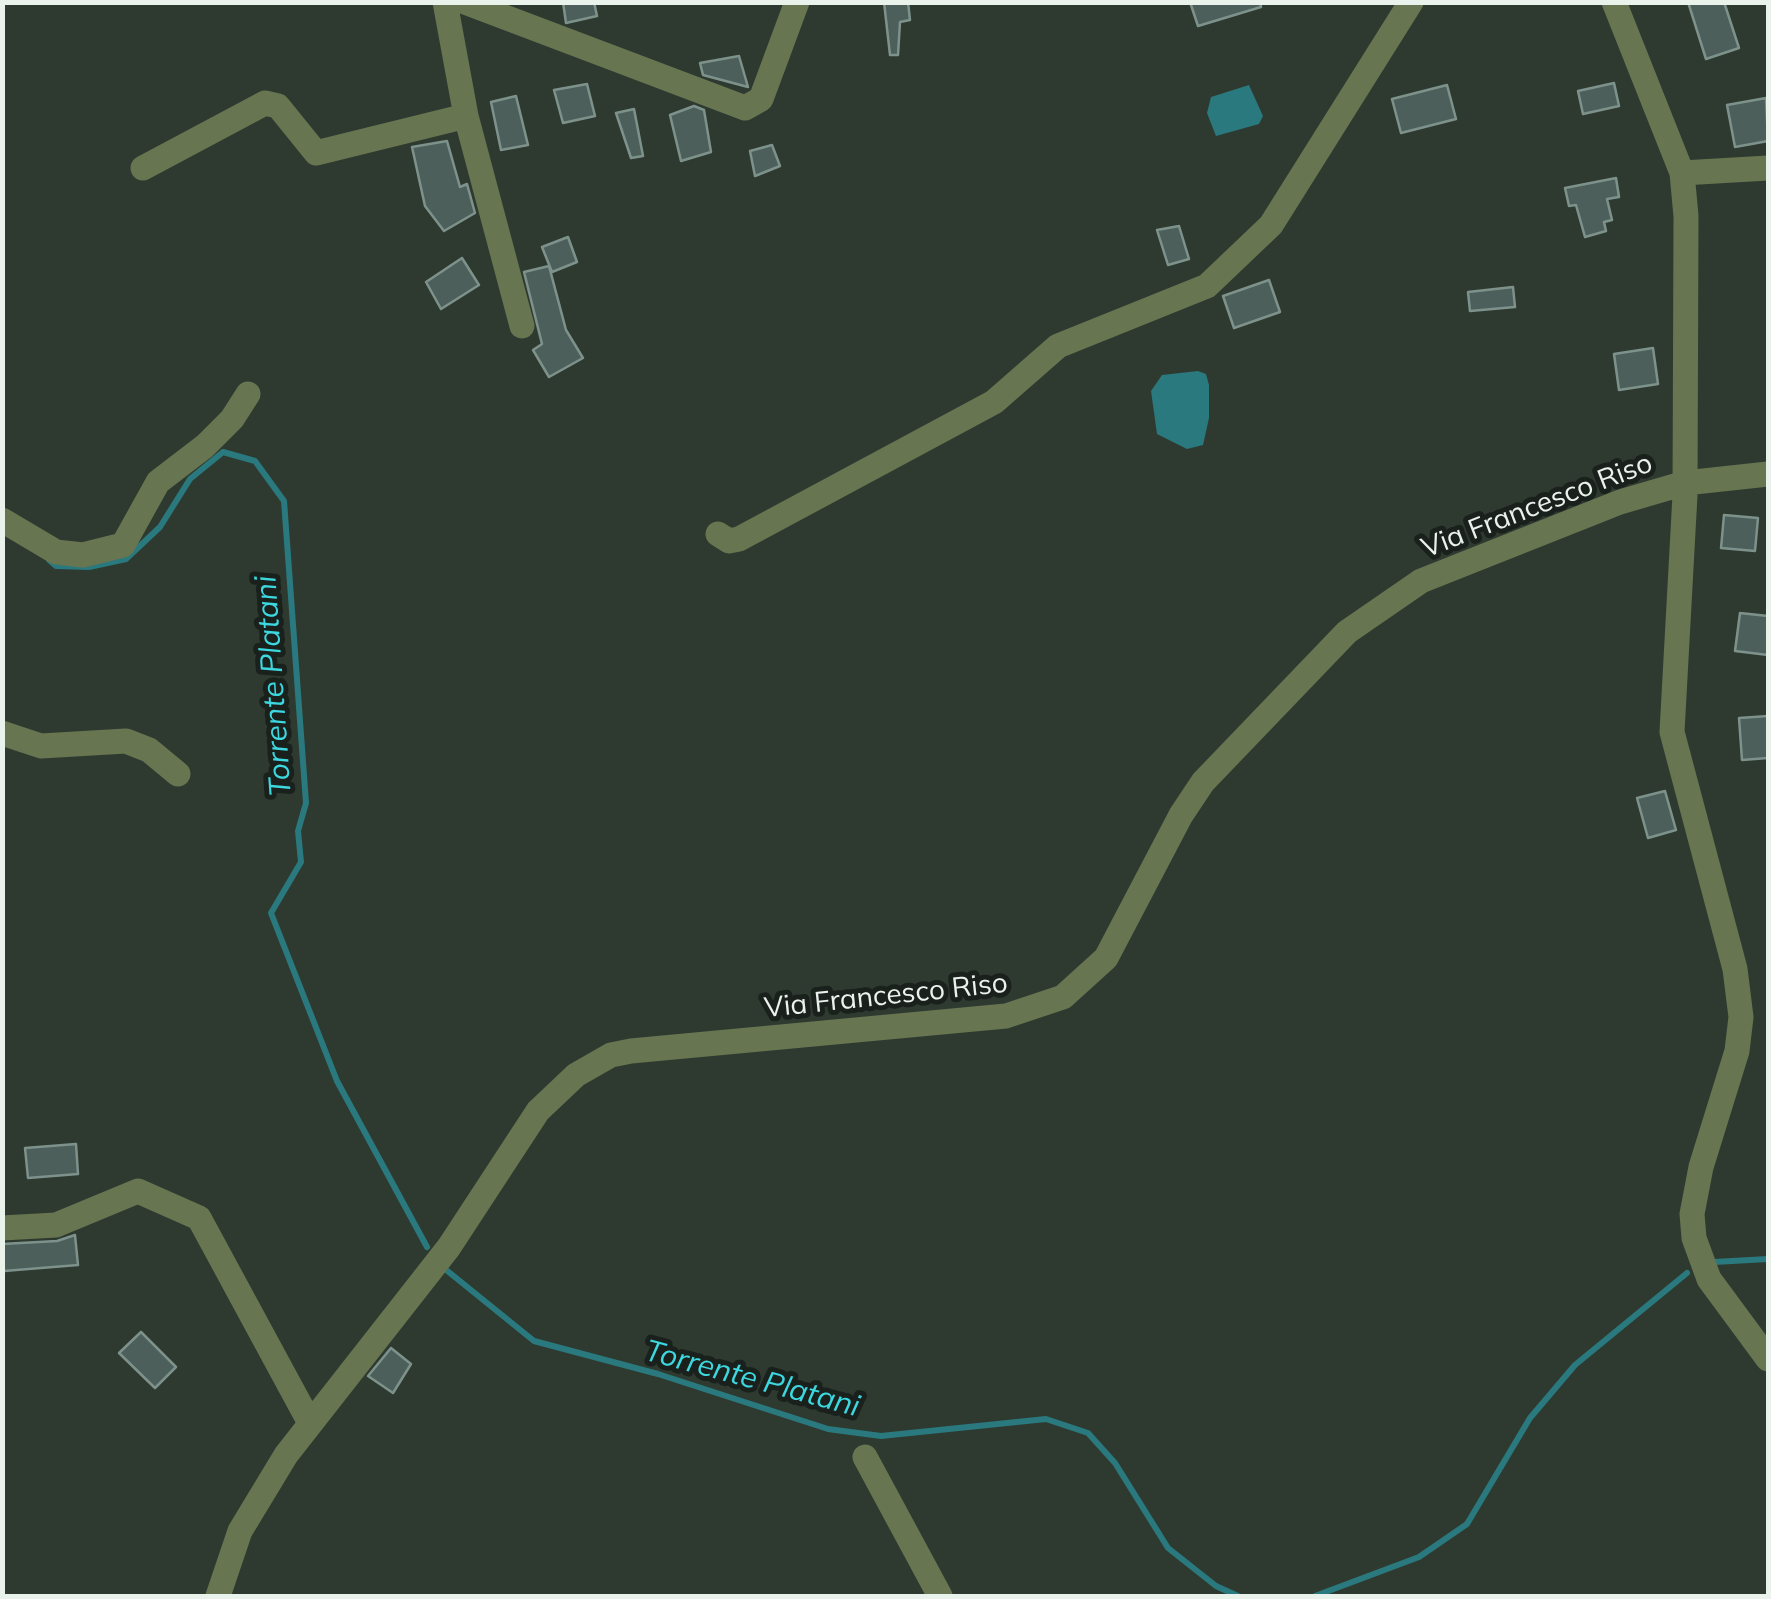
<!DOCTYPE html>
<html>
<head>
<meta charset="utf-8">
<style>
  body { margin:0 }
  #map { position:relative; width:1771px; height:1599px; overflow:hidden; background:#2e3a30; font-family:Mulish,sans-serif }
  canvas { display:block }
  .frame { position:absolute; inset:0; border:5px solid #eaf2ec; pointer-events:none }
</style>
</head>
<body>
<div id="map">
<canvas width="1771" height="1599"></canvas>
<div class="frame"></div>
</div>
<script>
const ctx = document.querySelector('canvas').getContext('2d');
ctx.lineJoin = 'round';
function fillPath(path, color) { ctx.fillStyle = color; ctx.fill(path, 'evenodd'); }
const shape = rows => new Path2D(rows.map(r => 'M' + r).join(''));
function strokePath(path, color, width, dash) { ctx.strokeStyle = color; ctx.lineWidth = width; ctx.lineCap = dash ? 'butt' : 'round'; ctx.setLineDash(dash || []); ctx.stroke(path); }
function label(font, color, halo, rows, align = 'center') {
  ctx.font = font + ' Mulish,sans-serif'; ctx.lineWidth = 10; ctx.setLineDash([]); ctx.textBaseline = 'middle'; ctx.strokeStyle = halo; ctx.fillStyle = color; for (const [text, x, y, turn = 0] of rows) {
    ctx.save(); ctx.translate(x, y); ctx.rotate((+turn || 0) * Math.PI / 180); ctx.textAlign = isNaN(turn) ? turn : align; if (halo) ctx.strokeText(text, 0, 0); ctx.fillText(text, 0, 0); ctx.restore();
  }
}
fillPath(shape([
  [1249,85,1263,116,1259,124,1216,136,1207,113,1211,97],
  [1198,371,1206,374,1209,385,1209,418,1203,445,1187,449,1157,434,1151,391,1162,375]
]), '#2a797e');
strokePath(shape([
  [49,560,56,566,89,567,126,559,160,527,190,479,223,452,255,461,284,501,306,803,298,831,301,862,271,913,337,1081,427,1247],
  [1714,1262,1768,1259],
  [445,1269,534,1341,658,1374,828,1429,881,1436,1046,1419,1088,1433,1115,1463,1168,1548,1216,1586,1238,1596],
  [1315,1596,1419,1557,1467,1524,1530,1418,1575,1365,1687,1273]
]), '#2a797e', 6);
const building = shape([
  [563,2,594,2,597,16,566,23,563,2],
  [884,2,908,2,910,20,900,22,898,55,890,55,884,2],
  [1190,2,1260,2,1261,7,1198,26,1190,2],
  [1688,2,1724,2,1739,48,1706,59,1688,2],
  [739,56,748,87,703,75,700,63,739,56],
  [1614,83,1619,106,1583,114,1578,91,1614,83],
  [587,84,595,116,563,123,554,90,587,84],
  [1447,85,1456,119,1401,133,1392,99,1447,85],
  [516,96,528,145,501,150,491,102,516,96],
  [1766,98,1768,141,1735,147,1727,105,1766,98],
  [694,106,704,110,711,152,681,161,670,115,694,106],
  [634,109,643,156,631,158,616,113,634,109],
  [447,141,460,187,467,184,475,213,444,231,425,206,412,147,447,141],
  [772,145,780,166,755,176,750,151,772,145],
  [1616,178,1619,197,1607,199,1612,220,1604,222,1606,231,1585,237,1576,205,1569,206,1565,188,1616,178],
  [1179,226,1189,259,1168,265,1157,230,1179,226],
  [568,237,577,262,552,272,542,247,568,237],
  [462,258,479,285,441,309,426,282,462,258],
  [549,266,566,330,583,358,549,377,533,350,542,344,524,272,549,266],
  [1269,280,1280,312,1234,328,1223,296,1269,280],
  [1513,287,1515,307,1470,311,1468,292,1513,287],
  [1653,348,1658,384,1619,390,1614,354,1653,348],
  [1724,515,1758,518,1755,551,1721,548,1724,515],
  [1740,613,1768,616,1768,655,1735,651,1740,613],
  [1768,716,1768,758,1742,760,1739,718,1768,716],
  [1665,791,1676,830,1648,838,1637,798,1665,791],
  [76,1144,78,1174,28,1178,25,1148,76,1144],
  [75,1235,78,1265,4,1271,2,1244,57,1241,75,1235],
  [141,1332,176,1367,155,1388,119,1353,141,1332],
  [391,1348,411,1364,393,1393,368,1376,391,1348]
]);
fillPath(building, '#4d5f5a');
strokePath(building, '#7e928c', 2.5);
strokePath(shape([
  [445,2,466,116,522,326],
  [465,2,745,108,761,99,797,2],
  [1614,2,1682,173,1686,216,1685,495,1672,732,1735,969,1741,1017,1737,1051,1701,1167,1692,1214,1694,1238,1709,1279,1768,1359],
  [143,168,265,103,278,106,316,153,466,116],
  [1682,173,1768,168],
  [2,520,56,552,83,555,123,545,158,482,205,446,232,419,248,394],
  [718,534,729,541,739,539,994,402,1058,346,1207,286,1271,225,1411,2],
  [2,733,41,746,126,741,149,750,178,774],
  [2,1228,56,1225,138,1191,199,1218,310,1423],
  [865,1457,940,1596],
  [218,1596,240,1531,286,1455,449,1247,538,1111,576,1075,611,1055,631,1051,1006,1016,1063,997,1106,958,1181,815,1203,782,1347,632,1421,581,1620,502,1685,483,1768,474]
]), '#677551', 25);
label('28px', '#eaf2ec', '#1a201b', [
  ["Via Francesco Riso",1537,506,-21],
  ["Via Francesco Riso",886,996,-6]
]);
label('italic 30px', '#3dd7e0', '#1a201b', [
  ["Torrente Platani",274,686,-94],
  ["Torrente Platani",752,1379,15]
]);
</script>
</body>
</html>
